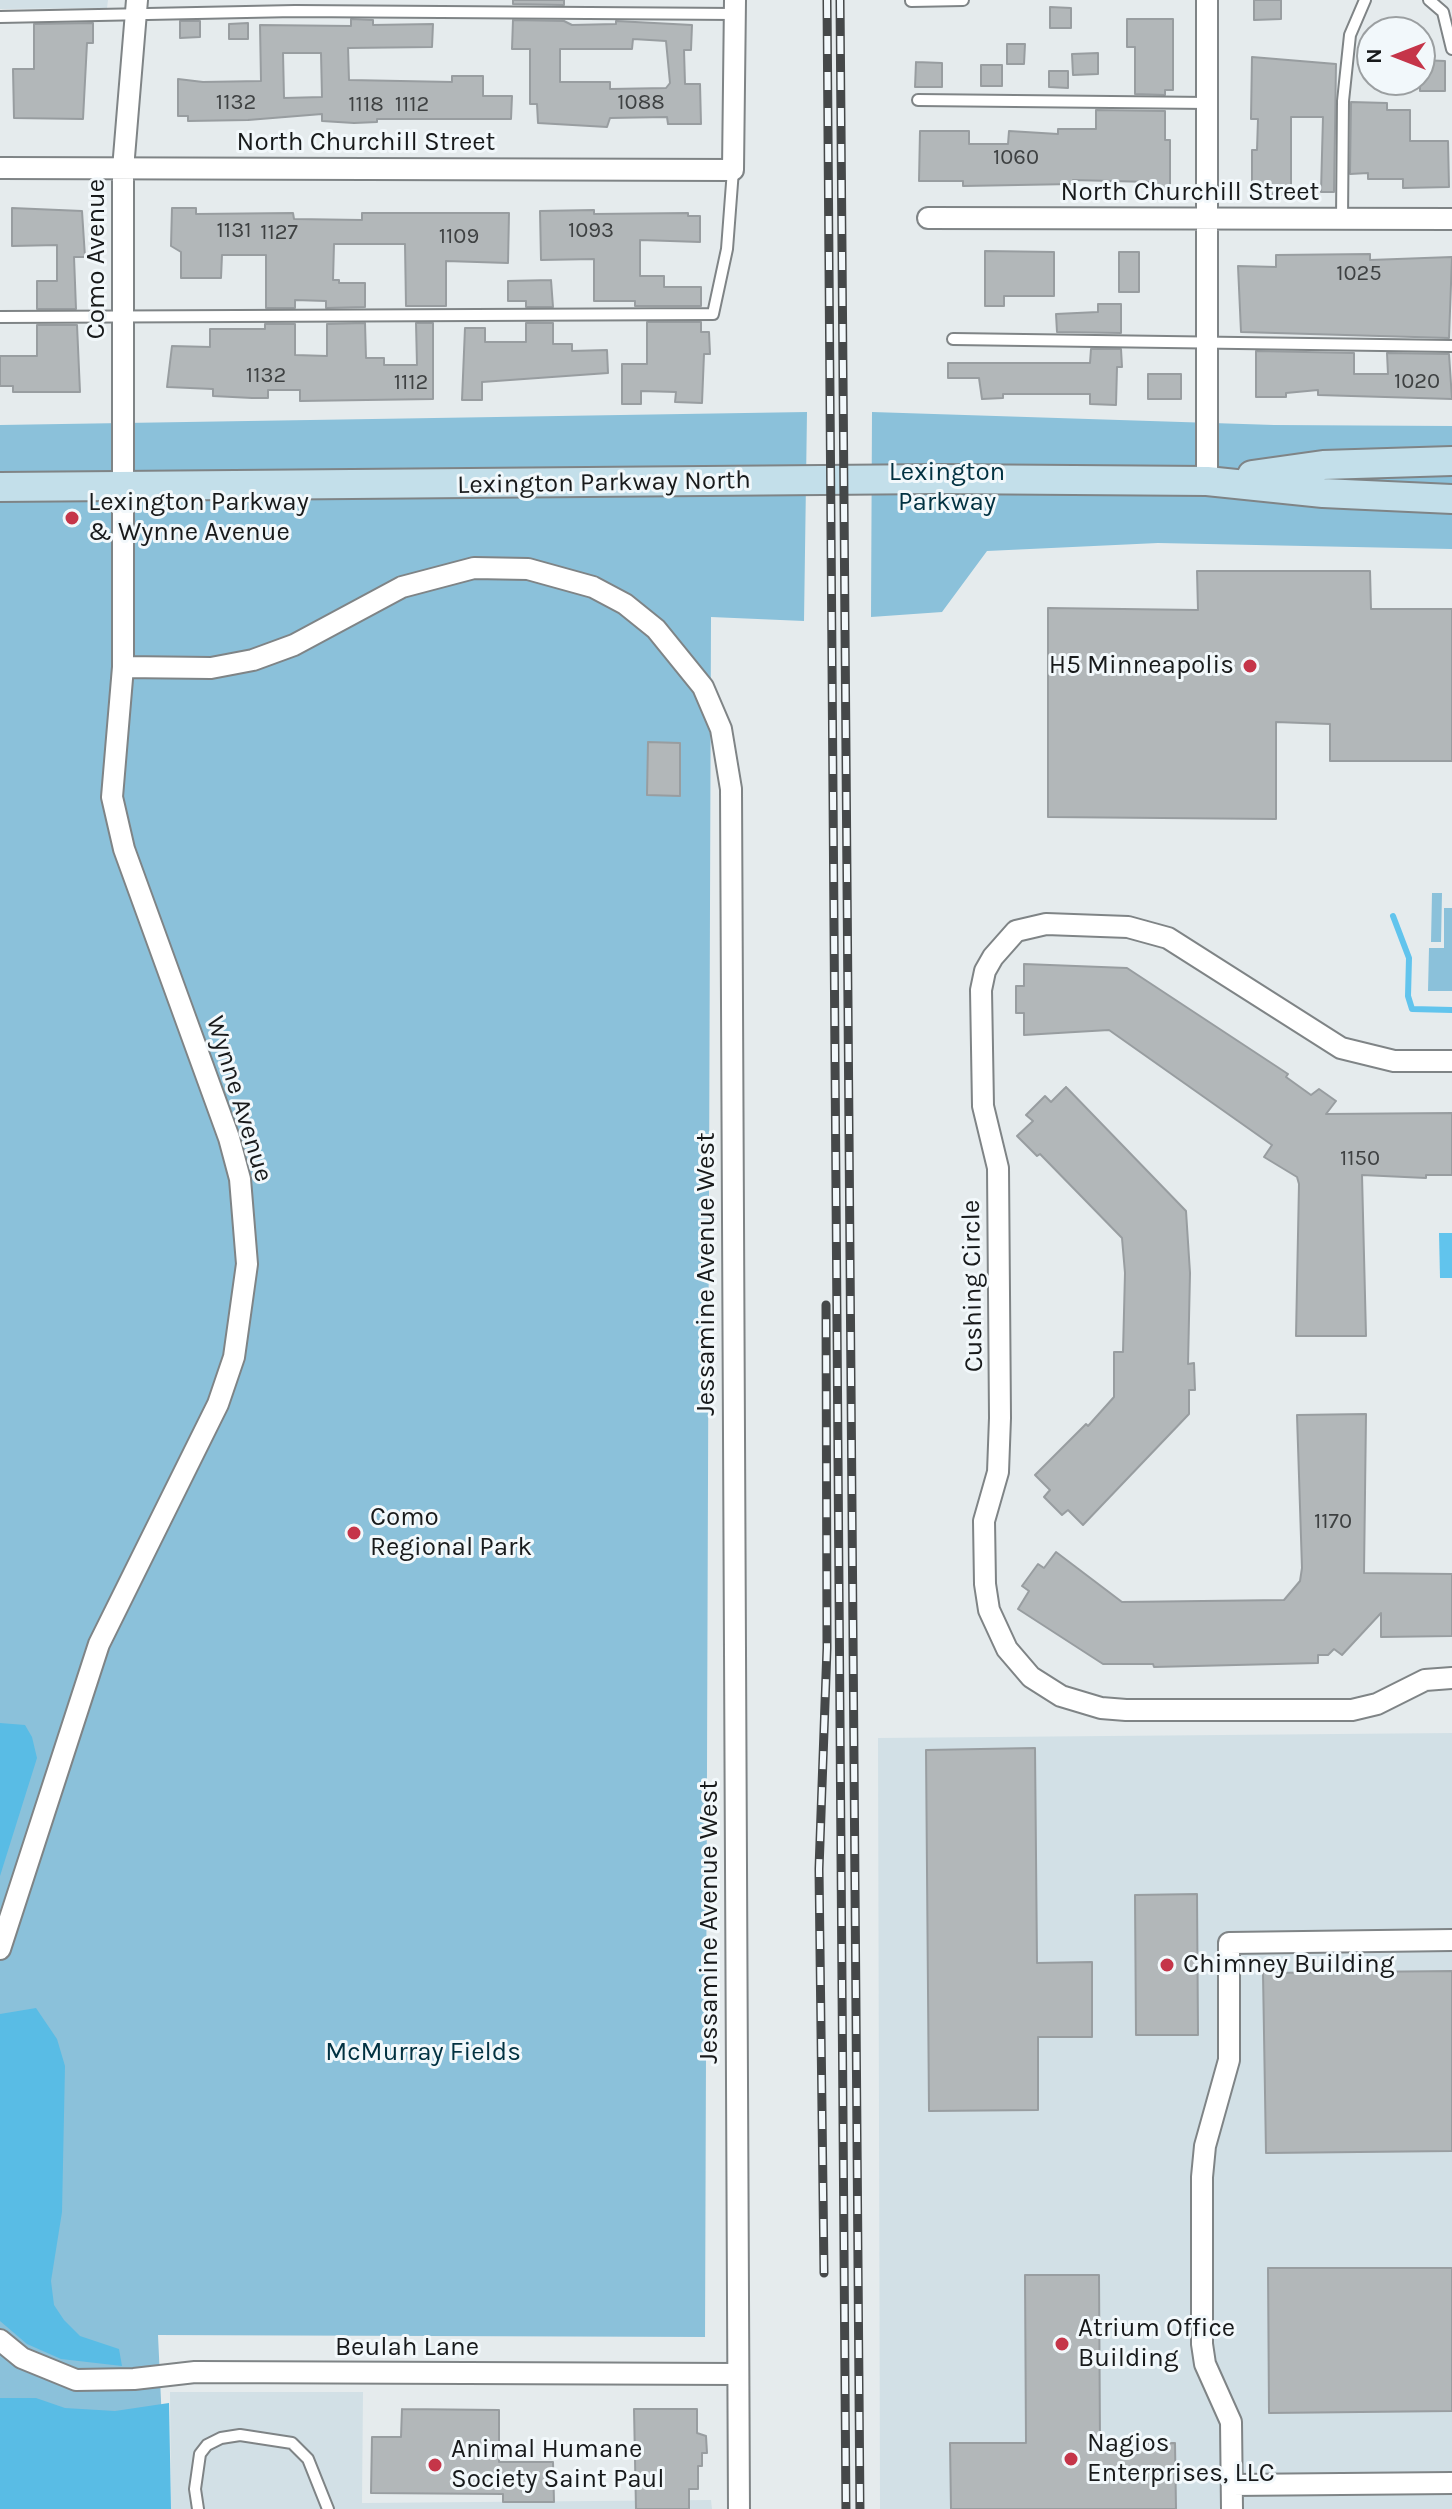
<!DOCTYPE html>
<html>
<head>
<meta charset="utf-8">
<style>
  body { margin:0 }
  #map { position:relative; width:1452px; height:2509px; overflow:hidden; background:#e5ebed; font-family:Karla,sans-serif }
  canvas { display:block }
  .north { position:absolute; left:1356px; top:16px; width:80px; height:80px; box-sizing:border-box; background:#f2f8fb; border:2px solid #9b9fa1; border-radius:50%; rotate:270deg; font-size:22px; font-weight:700; line-height:32px; text-align:center; color:#181a1b }
  .north::after { content:''; display:block; margin:auto; width:28px; height:36px; background:#c53549; clip-path:polygon(50% 0,100% 100%,50% 72%,0 100%) }
</style>
</head>
<body>
<div id="map">
<canvas width="1452" height="2509"></canvas>
<div class="north">N</div>
</div>
<script>
const ctx = document.querySelector('canvas').getContext('2d');
ctx.lineJoin = 'round';
function fillPath(path, color) { ctx.fillStyle = color; ctx.fill(path, 'evenodd'); }
const shape = rows => new Path2D(rows.map(r => 'M' + r).join(''));
function strokePath(path, color, width, dash) { ctx.strokeStyle = color; ctx.lineWidth = width; ctx.lineCap = dash ? 'butt' : 'round'; ctx.setLineDash(dash || []); ctx.stroke(path); }
function label(font, color, halo, rows, align = 'center') {
  ctx.font = font + ' Karla,sans-serif'; ctx.lineWidth = 6; ctx.setLineDash([]); ctx.textBaseline = 'middle'; ctx.strokeStyle = halo; ctx.fillStyle = color; for (const [text, x, y, turn = 0] of rows) {
    ctx.save(); ctx.translate(x, y); ctx.rotate((+turn || 0) * Math.PI / 180); ctx.textAlign = isNaN(turn) ? turn : align; if (halo) ctx.strokeText(text, 0, 0); ctx.fillText(text, 0, 0); ctx.restore();
  }
}
fillPath(shape([
  [0,0,108,0,107,8,0,9],
  [1452,1733,1452,2509,880,2509,878,1738],
  [170,2392,363,2392,362,2503,711,2500,712,2509,171,2509]
]), '#d2e0e6');
fillPath(shape([
  [807,412,804,621,711,617,705,2337,158,2335,166,2509,0,2509,0,425],
  [872,412,1274,425,1452,426,1452,549,1158,543,987,551,942,612,871,617],
  [1432,893,1442,893,1441,942,1431,942],
  [1444,908,1452,908,1452,991,1428,991,1429,948,1444,948]
]), '#8bc1da');
fillPath(shape([
  [0,1723,25,1725,32,1737,37,1758,0,1876],
  [36,2008,57,2039,65,2066,62,2212,51,2281,54,2305,64,2320,80,2336,119,2349,122,2366,61,2359,27,2344,0,2321,0,2014],
  [0,2398,36,2398,65,2408,115,2411,169,2403,171,2509,0,2509]
]), '#59bce5');
fillPath(shape([
  [1439,1233,1452,1233,1452,1278,1440,1278]
]), '#61c4ed');
strokePath(shape([
  [1393,916,1409,958,1408,996,1412,1009,1452,1010]
]), '#61c4ed', 6);
const building = shape([
  [513,0,564,0,564,5,513,4,513,0],
  [1254,0,1281,0,1281,19,1254,20,1254,0],
  [1050,7,1071,8,1071,28,1050,28,1050,7],
  [351,19,373,20,373,25,433,24,432,47,348,48,349,80,452,82,452,76,483,76,483,96,512,96,511,119,377,119,377,122,354,123,322,121,322,114,248,120,188,121,188,116,178,116,178,79,203,82,261,81,260,25,351,26,351,19],
  [283,53,321,53,322,97,284,98,283,53],
  [1127,19,1173,19,1173,90,1165,90,1165,95,1135,94,1135,47,1127,47,1127,19],
  [513,20,564,21,572,25,616,24,616,21,692,25,691,50,684,50,685,84,700,84,701,124,668,124,667,117,610,118,607,127,538,123,537,104,530,104,530,49,512,49,513,20],
  [633,39,666,41,670,83,666,88,610,89,610,82,560,82,560,49,632,49,633,39],
  [180,21,200,21,200,37,180,38,180,21],
  [93,23,93,43,87,43,83,119,14,118,13,69,34,69,34,24,93,23],
  [248,23,248,39,229,39,229,24,248,23],
  [1007,44,1025,44,1024,64,1007,64,1007,44],
  [1098,53,1098,74,1073,75,1072,54,1098,53],
  [1252,57,1336,64,1334,192,1321,192,1323,117,1291,117,1291,195,1252,194,1252,150,1257,150,1258,119,1251,119,1252,57],
  [1420,60,1445,61,1445,91,1420,91,1420,60],
  [916,62,942,63,942,87,915,87,916,62],
  [981,65,1002,65,1002,86,981,86,981,65],
  [1049,71,1068,71,1068,88,1049,87,1049,71],
  [1351,102,1387,103,1387,110,1410,110,1410,141,1448,141,1449,187,1403,188,1403,179,1368,179,1368,173,1350,174,1351,102],
  [1096,110,1165,111,1165,140,1170,140,1170,187,1150,187,1150,182,1073,180,1073,184,963,186,963,181,919,181,920,131,969,131,969,144,1008,144,1009,131,1058,134,1058,129,1096,129,1096,110],
  [12,208,82,211,85,257,74,257,76,309,37,309,37,281,57,281,57,245,12,246,12,208],
  [172,208,196,208,196,214,293,213,294,219,362,220,362,213,509,213,508,263,446,261,446,306,406,306,405,244,334,244,333,280,339,280,339,283,365,283,365,307,326,308,326,301,295,300,295,308,266,308,266,255,222,255,221,278,181,278,181,252,171,246,172,208],
  [594,210,594,214,688,213,688,216,700,216,700,242,640,240,640,276,664,276,664,287,701,287,701,306,635,306,635,301,594,301,594,259,541,260,540,211,594,210],
  [985,251,1054,252,1054,296,1004,296,1004,306,985,306,985,251],
  [1119,252,1139,252,1139,292,1119,292,1119,252],
  [1370,254,1370,260,1452,257,1449,338,1241,332,1238,266,1276,267,1276,255,1370,254],
  [551,280,553,307,526,307,526,301,508,301,508,281,551,280],
  [1098,304,1121,304,1121,333,1057,332,1056,314,1098,312,1098,304],
  [647,322,701,322,701,332,709,332,710,354,704,354,702,403,675,402,676,392,641,391,641,404,622,404,622,364,647,364,647,322],
  [365,323,366,358,384,358,384,365,417,365,416,323,433,323,433,399,300,401,300,390,268,390,268,398,252,398,213,396,213,389,167,387,172,346,210,347,210,329,265,329,265,324,295,324,295,355,327,356,327,324,365,323],
  [526,323,553,323,553,344,572,344,572,351,607,350,608,373,482,382,482,400,462,400,465,328,485,328,485,342,526,342,526,323],
  [37,325,77,325,80,392,13,392,13,386,0,386,0,356,37,356,37,325],
  [1091,349,1121,349,1122,367,1117,367,1116,405,1090,404,1090,394,1003,394,1003,398,982,399,979,378,948,378,948,363,1090,363,1091,349],
  [1256,351,1354,353,1354,374,1388,374,1387,353,1449,354,1452,399,1318,395,1318,390,1286,393,1286,397,1256,397,1256,351],
  [1148,374,1181,374,1181,399,1148,399,1148,374],
  [1197,571,1370,571,1371,609,1452,609,1452,761,1330,761,1330,724,1276,722,1276,819,1048,817,1048,608,1198,610,1197,571],
  [648,742,680,743,680,796,647,795,648,742],
  [1024,964,1127,968,1288,1074,1286,1077,1311,1095,1319,1089,1336,1101,1326,1114,1452,1113,1452,1175,1426,1175,1426,1178,1362,1175,1366,1336,1296,1336,1299,1184,1297,1177,1264,1157,1272,1145,1109,1030,1024,1035,1024,1013,1016,1013,1016,986,1024,986,1024,964],
  [1066,1087,1186,1211,1190,1273,1188,1364,1194,1363,1195,1390,1189,1390,1189,1414,1083,1525,1068,1510,1062,1515,1044,1497,1050,1490,1035,1475,1086,1424,1088,1426,1114,1397,1114,1352,1123,1352,1125,1273,1122,1238,1040,1154,1037,1156,1017,1136,1033,1121,1026,1115,1045,1096,1051,1102,1066,1087],
  [1366,1414,1364,1573,1452,1574,1452,1636,1381,1637,1381,1613,1342,1655,1334,1649,1328,1655,1318,1655,1318,1663,1154,1667,1153,1664,1103,1664,1018,1609,1029,1591,1022,1586,1038,1564,1044,1568,1056,1552,1122,1602,1284,1600,1300,1581,1302,1568,1297,1415,1366,1414],
  [1035,1748,1037,1963,1092,1962,1092,2037,1038,2037,1038,2110,929,2111,926,1750,1035,1748],
  [1197,1894,1198,2035,1136,2035,1135,1895,1197,1894],
  [1452,1971,1452,2151,1266,2153,1263,1973,1452,1971],
  [1268,2268,1452,2268,1452,2411,1269,2413,1268,2268],
  [1025,2275,1099,2275,1100,2444,1175,2443,1176,2509,951,2509,950,2443,1026,2443,1025,2275],
  [402,2409,499,2410,499,2462,553,2462,554,2502,503,2502,503,2494,371,2493,372,2437,401,2437,402,2409],
  [634,2409,697,2409,697,2433,706,2436,707,2453,702,2453,702,2466,698,2466,698,2489,689,2489,689,2509,636,2509,634,2409]
]);
fillPath(building, '#b2b7b9');
strokePath(building, '#989da0', 2);
const service = shape([
  [1429,0,1443,12,1452,49],
  [911,1,963,0],
  [0,17,295,11,735,14],
  [918,100,1208,103],
  [1342,219,1343,101,1350,35,1365,0],
  [0,317,713,314,727,249,733,170],
  [953,339,1452,346],
  [198,2509,195,2489,200,2454,207,2445,221,2438,240,2435,292,2443,308,2459,328,2509]
]);
const minor = shape([
  [0,168,733,170,735,0],
  [928,218,1452,219],
  [1207,481,1207,0],
  [123,667,211,668,253,660,294,645,402,587,474,568,528,569,593,587,625,604,656,629,703,687,721,729,731,789,739,2509],
  [1452,1061,1394,1061,1341,1048,1168,938,1128,927,1046,924,1016,931,993,957,985,971,981,990,983,1106,998,1168,1000,1418,998,1472,984,1521,985,1584,989,1610,1007,1649,1031,1677,1061,1696,1101,1708,1126,1710,1352,1710,1377,1704,1425,1680,1452,1678],
  [0,1949,99,1644,218,1404,234,1357,247,1264,240,1179,229,1138,124,849,112,797,123,667,123,169,137,0],
  [0,2340,22,2358,76,2380,134,2379,195,2372,738,2374],
  [1232,2485,1452,2483],
  [1232,2509,1231,2422,1205,2364,1202,2344,1202,2177,1205,2146,1229,2060,1229,1943,1452,1940]
]);
const secondary = shape([
  [1252,475,1323,465,1452,461],
  [0,487,939,479,1207,481,1323,493,1452,499]
]);
strokePath(service, '#7f8486', 14);
strokePath(minor, '#7f8486', 24);
strokePath(secondary, '#7f8486', 32);
strokePath(service, '#fff', 10);
strokePath(minor, '#fff', 20);
strokePath(secondary, '#c3dfea', 28);
const rail = shape([
  [827,0,846,2509],
  [840,0,860,2509],
  [824,2273,819,1869,827,1648,826,1305]
]);
strokePath(rail, '#454849', 9);
strokePath(rail, '#f2f8fb', 6, [18]);
for (const [x, y, r, color] of [
  [72,518,8,"#c53549"],
  [1250,666,8,"#c53549"],
  [354,1533,8,"#c53549"],
  [1167,1965,8,"#c53549"],
  [1062,2344,8,"#c53549"],
  [1071,2459,8,"#c53549"],
  [435,2465,8,"#c53549"]
]) { const dot = new Path2D(); dot.arc(x, y, r, 0, 2 * Math.PI); ctx.fillStyle = color; ctx.fill(dot); strokePath(dot, '#f2f8fb', 3); }
label('22px', '#3e4142', null, [
  ["1132",236,103],
  ["1088",641,103],
  ["1118",366,105],
  ["1112",412,105],
  ["1060",1016,158],
  ["1131",234,231],
  ["1093",591,231],
  ["1127",279,233],
  ["1109",459,237],
  ["1025",1359,274],
  ["1132",266,376],
  ["1020",1417,382],
  ["1112",411,383],
  ["1150",1360,1159],
  ["1170",1333,1522]
]);
label('26px', '#181a1b', '#f2f8fb', [
  ["North Churchill Street",366,143],
  ["North Churchill Street",1190,193],
  ["Como Avenue",97,259,-90],
  ["Lexington Parkway North",604,483,-1],
  ["Wynne Avenue",239,1099,73],
  ["Jessamine Avenue West",707,1274,-90],
  ["Cushing Circle",973,1286,-91],
  ["Jessamine Avenue West",710,1922,-90],
  ["Beulah Lane",407,2348]
]);
label('26px', '#013141', '#f2f8fb', [
  ["Lexington",947,473],
  ["Parkway",947,503],
  ["McMurray Fields",423,2053]
]);
label('26px', '#181a1b', '#f2f8fb', [
  ["Lexington Parkway",88,503],
  ["& Wynne Avenue",88,533],
  ["H5 Minneapolis",1234,666,"right"],
  ["Como",370,1518],
  ["Regional Park",370,1548],
  ["Chimney Building",1183,1965],
  ["Atrium Office",1078,2329],
  ["Building",1078,2359],
  ["Nagios",1087,2444],
  ["Enterprises, LLC",1087,2474],
  ["Animal Humane",451,2450],
  ["Society Saint Paul",451,2480]
], 'left');
</script>
</body>
</html>
